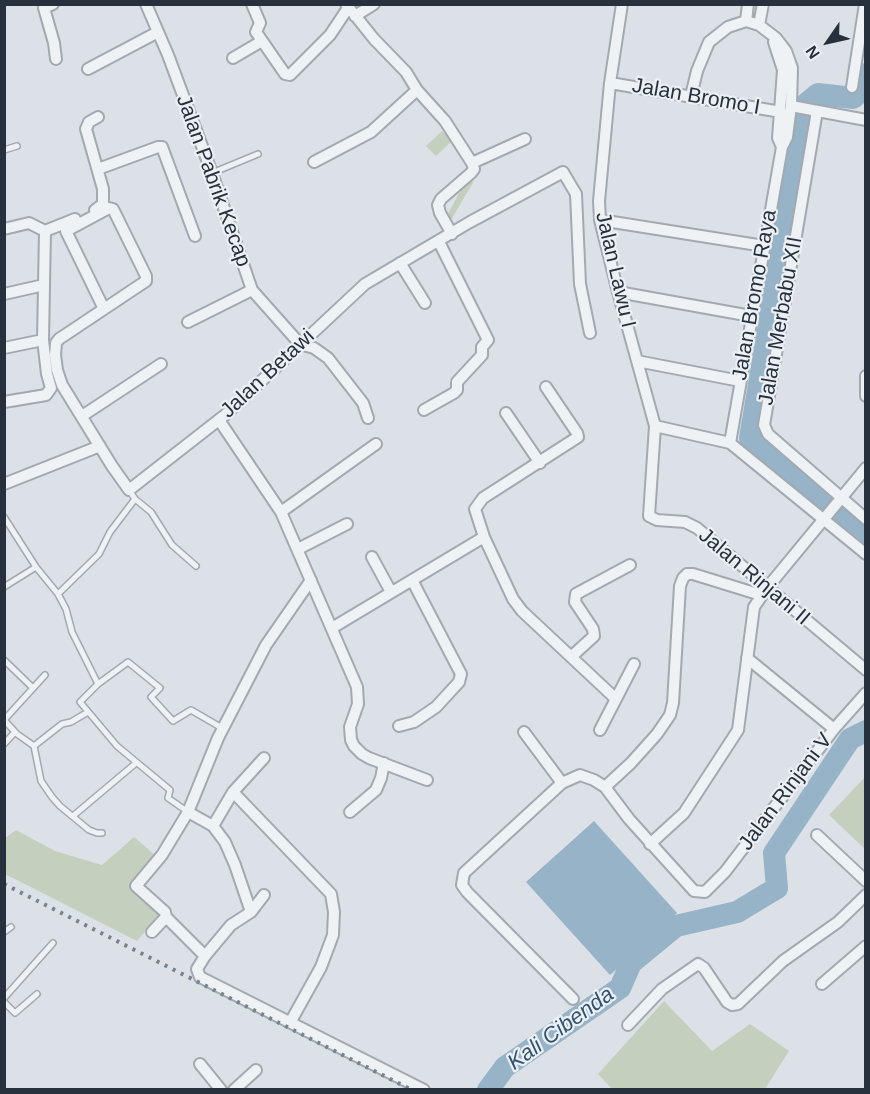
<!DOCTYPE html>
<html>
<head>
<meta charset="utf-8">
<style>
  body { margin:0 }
  #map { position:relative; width:870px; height:1094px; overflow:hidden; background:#dce1e7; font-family:Arial,sans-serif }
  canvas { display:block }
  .frame { position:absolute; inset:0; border:6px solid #26313d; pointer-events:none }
  .north { position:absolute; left:798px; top:12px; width:60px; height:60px; -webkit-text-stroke:4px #ecf0f4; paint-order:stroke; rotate:236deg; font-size:16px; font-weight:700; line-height:24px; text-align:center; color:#26313d }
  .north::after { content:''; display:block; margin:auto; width:21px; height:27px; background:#26313d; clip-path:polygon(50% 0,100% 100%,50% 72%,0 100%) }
</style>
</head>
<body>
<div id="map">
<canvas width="870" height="1094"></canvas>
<div class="frame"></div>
<div class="north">N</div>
</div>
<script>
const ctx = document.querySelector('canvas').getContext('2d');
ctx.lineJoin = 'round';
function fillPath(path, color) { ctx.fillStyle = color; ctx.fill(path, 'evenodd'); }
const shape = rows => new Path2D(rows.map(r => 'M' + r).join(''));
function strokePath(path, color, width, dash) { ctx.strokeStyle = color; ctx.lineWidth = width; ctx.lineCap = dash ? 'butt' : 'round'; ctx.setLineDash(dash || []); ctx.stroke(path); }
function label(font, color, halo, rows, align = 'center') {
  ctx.font = font + ' Arial,sans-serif'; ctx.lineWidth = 4.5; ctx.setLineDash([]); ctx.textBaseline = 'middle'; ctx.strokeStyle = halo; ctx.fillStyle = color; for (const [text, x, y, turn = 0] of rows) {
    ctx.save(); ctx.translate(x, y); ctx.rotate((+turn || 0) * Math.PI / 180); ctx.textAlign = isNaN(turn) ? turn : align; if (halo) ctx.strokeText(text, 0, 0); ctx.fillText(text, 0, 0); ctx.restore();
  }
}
fillPath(shape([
  [442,131,452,141,436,156,426,146],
  [474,181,451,220,447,216,463,185],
  [865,777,865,849,829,815],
  [16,830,55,851,102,865,134,837,157,857,132,887,160,914,137,941,5,874,4,839],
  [664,1001,712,1051,750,1024,789,1051,765,1089,612,1089,598,1074]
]), '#c4d0bd');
fillPath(shape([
  [594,821,677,913,610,975,526,882]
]), '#97b3c7');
strokePath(shape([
  [866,74,863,90,853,98,818,94,806,104,750,438,866,533],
  [488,1090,505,1067,620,988,631,963,676,926,737,912,777,888,774,853,850,739,866,731]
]), '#97b3c7', 22);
const lane = shape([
  [4,150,17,146],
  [212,173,258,154],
  [129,490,135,499,151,512,172,545,196,566],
  [4,517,36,567,58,594,66,609,72,632,98,684],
  [4,587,36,567],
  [58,594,99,554,110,532,135,499],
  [4,660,33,688],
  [4,720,17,734,34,746,41,781,52,797,60,806,89,830,97,833,102,833],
  [4,720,45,675],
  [4,744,15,732],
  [34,746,62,724,71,722,88,712],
  [188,812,168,798,170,790,117,746,80,702,98,684,128,662,160,688,151,697,173,721,191,710,222,728],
  [73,816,136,763],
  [4,932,11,927],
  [4,998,53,943],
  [4,1002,15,1013,37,994]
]);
const street = shape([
  [53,4,44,8,54,43,56,59],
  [146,4,168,55,212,173,252,290,300,344,314,348,328,358,363,403,368,418],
  [252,4,260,23,256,32,285,74,290,75,330,35,348,8],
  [346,4,374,39,406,72,417,90,445,121,472,163,474,169,471,173,441,199,438,205,440,213,452,234],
  [622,4,610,83,599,201,600,220,618,292,655,426,649,516,657,520,685,522,697,528,866,670],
  [355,16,374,4],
  [746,21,748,4],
  [759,25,763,4],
  [774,42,783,70,778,138,782,147],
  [233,58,262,41],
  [88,69,158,32],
  [610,83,781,112],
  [852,87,865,4],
  [691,96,697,71,709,42,728,27,746,21,759,25,776,38,786,51,792,68,791,106,787,137,782,147,730,443],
  [791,106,866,120],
  [817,111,764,425,768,434,866,519],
  [314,162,371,132,417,90],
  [472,163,525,139],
  [98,169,158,147,162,147,195,236],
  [95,210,103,204,103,189,86,129,89,122,98,117],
  [600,220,764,246],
  [4,229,29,223,45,231],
  [45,231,75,219],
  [400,263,425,303],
  [618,292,751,316],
  [4,294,44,285],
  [104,309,66,231,109,208,113,209,146,276,146,281,59,339,56,343,55,355,57,370,62,385,112,466,129,490,225,415,365,284,470,222,563,172,576,194,580,284,590,333],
  [188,322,252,290],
  [4,348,43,340],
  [637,361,740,381],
  [866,376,866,396],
  [546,387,577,433,578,437,483,498,475,509,484,537,513,599,522,611,616,699],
  [4,402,46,395,51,388,47,374,43,340,45,231],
  [424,410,454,393,457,390,457,382,482,355,482,347,488,340,439,242],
  [506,413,540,463],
  [82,416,161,364],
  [219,420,281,512,357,687,358,704,350,727,351,740,354,746,362,754,369,758,427,780],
  [655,426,730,443,866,554],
  [4,484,100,446],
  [281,512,376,444],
  [298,549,347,524],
  [372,557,391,592],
  [332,628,484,537],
  [571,657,594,636,593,629,575,602,576,594,630,565],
  [747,658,834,729],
  [399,726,414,722,436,707,459,682,461,674,412,580],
  [600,730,634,664],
  [524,732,562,783],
  [605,787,631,763,657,734,670,715,673,703,680,586,683,578,687,574,693,574,761,595],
  [233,792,331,894,334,912,333,935,321,967,291,1021],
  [188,812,213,826,225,842,235,865,251,912],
  [350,812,376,790,381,778,384,763],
  [213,826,233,792,264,758],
  [817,835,866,881],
  [650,844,684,813,738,730,754,607,767,588,866,468],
  [264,895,251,912,231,925,205,956,197,969,200,977,424,1090],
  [152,932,166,917],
  [205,956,166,917,165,912,136,886,162,855,188,812,218,738,266,645,311,580],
  [822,984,866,946],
  [573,999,467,892,462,885,464,873,562,783,580,775,594,780,605,787,629,819,694,891,705,892,725,872,834,729,866,693],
  [628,1025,662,989,698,964,704,968,727,1002,732,1005,738,1004,783,961,838,922,866,895],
  [200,1064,221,1090],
  [234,1090,256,1070]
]);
strokePath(lane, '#a2a9b1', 8);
strokePath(street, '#a2a9b1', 14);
strokePath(lane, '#eff2f5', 5);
strokePath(street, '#eff2f5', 10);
strokePath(shape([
  [4,884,412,1090]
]), '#768290', 4, [3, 6]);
label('21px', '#26313d', '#ecf0f4', [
  ["Jalan Bromo I",696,97,10],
  ["Jalan Pabrik Kecap",213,181,70],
  ["Jalan Lawu I",615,270,77],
  ["Jalan Bromo Raya",755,295,-80],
  ["Jalan Merbabu XII",781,321,-80],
  ["Jalan Betawi",268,374,-43],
  ["Jalan Rinjani II",754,577,40],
  ["Jalan Rinjani V",786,792,-53]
]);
label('italic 22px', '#315370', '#ecf0f4', [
  ["Kali Cibenda",561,1029,-36]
]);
</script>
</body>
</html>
